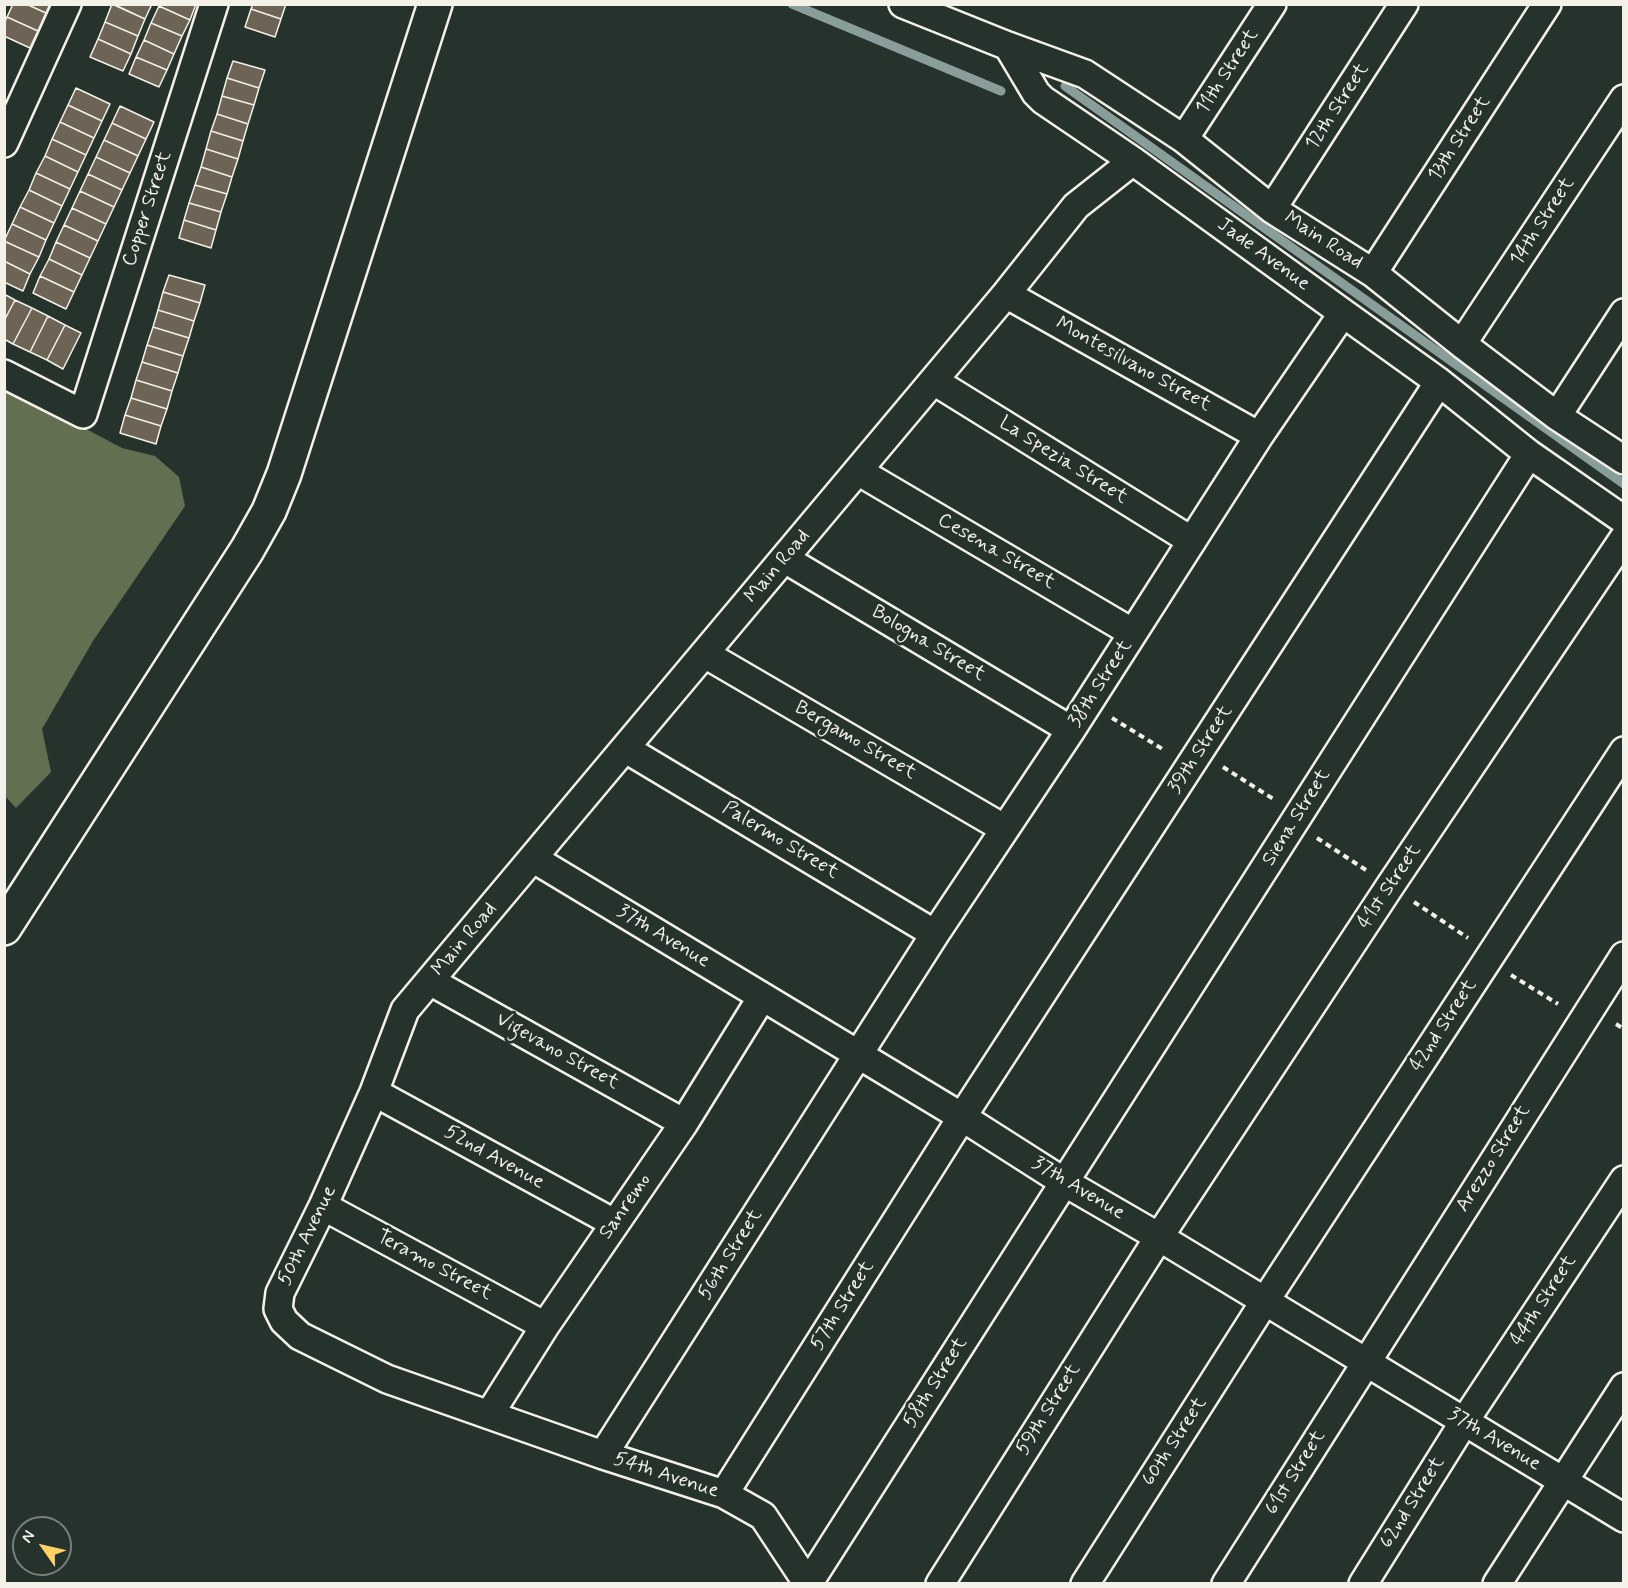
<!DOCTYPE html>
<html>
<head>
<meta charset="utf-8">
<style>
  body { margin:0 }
  #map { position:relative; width:1628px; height:1588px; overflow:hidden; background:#26332d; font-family:Mynerve,sans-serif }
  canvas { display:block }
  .frame { position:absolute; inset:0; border:6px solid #f4f1e8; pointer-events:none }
  .north { position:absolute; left:12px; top:1516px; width:60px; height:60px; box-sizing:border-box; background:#26332d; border:2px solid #787f78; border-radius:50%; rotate:304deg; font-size:16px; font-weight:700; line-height:24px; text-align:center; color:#f4f1e8 }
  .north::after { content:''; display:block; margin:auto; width:21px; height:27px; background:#ffd166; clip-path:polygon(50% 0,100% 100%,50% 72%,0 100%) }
</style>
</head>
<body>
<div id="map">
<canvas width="1628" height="1588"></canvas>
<div class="frame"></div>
<div class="north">N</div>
</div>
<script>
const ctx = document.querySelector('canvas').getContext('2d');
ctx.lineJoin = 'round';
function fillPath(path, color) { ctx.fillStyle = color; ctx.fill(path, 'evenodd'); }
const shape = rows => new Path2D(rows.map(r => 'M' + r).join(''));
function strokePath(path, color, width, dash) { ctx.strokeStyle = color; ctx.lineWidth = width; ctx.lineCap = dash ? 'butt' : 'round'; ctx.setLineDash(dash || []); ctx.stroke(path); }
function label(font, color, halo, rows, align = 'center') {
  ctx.font = font + ' Mynerve,sans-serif'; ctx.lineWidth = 6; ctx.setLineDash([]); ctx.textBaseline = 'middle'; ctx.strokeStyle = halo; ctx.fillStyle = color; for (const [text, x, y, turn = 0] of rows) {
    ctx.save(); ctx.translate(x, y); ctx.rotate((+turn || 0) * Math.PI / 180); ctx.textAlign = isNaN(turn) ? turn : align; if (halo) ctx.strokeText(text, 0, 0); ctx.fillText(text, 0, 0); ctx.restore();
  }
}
fillPath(shape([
  [5,386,122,448,155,456,179,477,185,506,93,641,42,729,51,772,16,808,5,796]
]), '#626f51');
strokePath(shape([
  [792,4,1001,91],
  [1065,86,1624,484]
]), '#899e9a', 9);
const building = shape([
  [13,4,26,4,46,13,38,31,7,17,13,4],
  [26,4,50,4,46,13,26,4],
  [112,4,145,19,138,36,105,22,112,4],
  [113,4,152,4,145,19,113,4],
  [160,4,196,4,190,20,159,6,160,4],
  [253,4,286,4,281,19,251,9,253,4],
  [159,6,190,20,182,36,151,23,159,6],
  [251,9,281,19,275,37,245,27,251,9],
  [7,17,38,31,30,48,4,36,4,24,7,17],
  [105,22,138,36,131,54,98,39,105,22],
  [151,23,182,36,174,54,144,40,151,23],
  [98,39,131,54,123,71,90,57,98,39],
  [144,40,174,54,167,70,136,57,144,40],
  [136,57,167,70,159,87,129,74,136,57],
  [233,61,265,70,259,88,227,78,233,61],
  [227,78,259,88,254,105,222,96,227,78],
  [76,88,110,104,102,121,68,105,76,88],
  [222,96,254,105,248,124,217,114,222,96],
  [68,105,102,121,94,138,60,122,68,105],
  [120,106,154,122,146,139,112,123,120,106],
  [217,114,248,124,243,141,211,131,217,114],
  [60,122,94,138,86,155,52,139,60,122],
  [112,123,146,139,138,156,104,140,112,123],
  [211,131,243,141,238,159,206,149,211,131],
  [52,139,86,155,78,172,45,156,52,139],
  [104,140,138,156,130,173,96,157,104,140],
  [206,149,238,159,232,177,201,167,206,149],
  [45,156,78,172,70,189,36,173,45,156],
  [96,157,130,173,122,190,88,174,96,157],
  [201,167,232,177,227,194,195,185,201,167],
  [36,173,70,189,62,206,29,190,36,173],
  [88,174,122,190,114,207,80,191,88,174],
  [195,185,227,194,221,212,189,203,195,185],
  [29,190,62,206,54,223,20,207,29,190],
  [80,191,114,207,106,224,72,208,80,191],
  [189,203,221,212,216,230,184,220,189,203],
  [20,207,54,223,46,240,12,224,20,207],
  [72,208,106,224,98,241,64,225,72,208],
  [184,220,216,230,211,248,179,238,184,220],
  [12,224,46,240,39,257,4,241,12,224],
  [64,225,98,241,90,258,56,242,64,225],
  [4,241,39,257,30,274,4,261,4,241],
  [56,242,90,258,82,275,49,259,56,242],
  [49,259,82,275,74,292,40,276,49,259],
  [4,261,30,274,23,291,4,282,4,261],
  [169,275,205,285,200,303,163,292,169,275],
  [40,276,74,292,66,309,33,293,40,276],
  [163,292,200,303,194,321,158,310,163,292],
  [4,294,15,300,4,321,4,294],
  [15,300,32,308,13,344,4,339,4,321,15,300],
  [32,308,48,316,30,352,13,344,32,308],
  [158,310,194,321,189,338,153,327,158,310],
  [48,316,65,325,47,360,30,352,48,316],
  [65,325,81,333,63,369,47,360,65,325],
  [153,327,189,338,183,356,147,345,153,327],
  [147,345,183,356,178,373,142,362,147,345],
  [142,362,178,373,172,391,136,380,142,362],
  [136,380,172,391,167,409,131,398,136,380],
  [131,398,167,409,161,426,125,415,131,398],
  [125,415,161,426,156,444,120,433,125,415]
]);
fillPath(building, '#6d6456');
strokePath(building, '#f4f1e8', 1.5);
const minor = shape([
  [903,4,1008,46,1085,74,1184,139,1272,209,1373,273,1462,344,1557,416,1624,460],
  [1008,46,1036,93,1043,100,1133,161,1343,313,1439,382,1529,454,1624,520],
  [1184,139,1272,4],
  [4,143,67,4],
  [1272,209,1404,4],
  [1373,273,1547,4],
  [1006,294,1259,436],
  [1462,344,1624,99],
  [4,374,83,414,214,4],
  [934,381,1192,541],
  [1557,416,1624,313],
  [858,471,1133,633],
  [785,559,1071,730],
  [705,654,1005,829],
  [626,749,935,934],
  [534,859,962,1117,1064,1182,1159,1237,1624,1518],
  [430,981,684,1123],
  [374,1092,614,1223],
  [323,1206,545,1326],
  [489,1415,545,1326,684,1123,762,997],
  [603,1455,935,934,1071,730,1259,436,1343,313],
  [724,1494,962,1117,1439,382],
  [808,1584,763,1516,724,1494,603,1455,387,1379,300,1336,284,1321,278,1309,280,1293,323,1206,374,1092,405,1010,1006,294,1076,206,1133,161],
  [808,1584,1529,454],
  [940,1584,1159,1237,1390,886,1624,538],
  [1085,1584,1265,1301,1624,751],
  [1226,1584,1624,956],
  [1363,1584,1464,1422,1624,1180],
  [1497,1584,1624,1387]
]);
const tertiary = shape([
  [4,928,247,550,269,511,284,474,435,4]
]);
strokePath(minor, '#f4f1e8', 32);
strokePath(tertiary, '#f4f1e8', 38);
strokePath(shape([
  [1112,718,1164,750],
  [1223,767,1275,800],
  [1317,838,1366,870],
  [1414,902,1468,938],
  [1511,975,1558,1004],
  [1616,1024,1624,1029]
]), '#f4f1e8', 4, [6, 4.5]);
strokePath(minor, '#26332d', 27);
strokePath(tertiary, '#26332d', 33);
label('20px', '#f4f1e8', '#26332d', [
  ["11th Street",1228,72,-57],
  ["12th Street",1338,107,-57],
  ["13th Street",1460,139,-57],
  ["Copper Street",148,209,-72],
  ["14th Street",1543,222,-57],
  ["Main Road",1323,241,33],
  ["Jade Avenue",1263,255,36],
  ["Montesilvano Street",1133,365,29],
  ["La Spezia Street",1063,461,32],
  ["Cesena Street",996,552,30],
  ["Main Road",778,567,-50],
  ["Bologna Street",928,644,31],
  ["38th Street",1101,684,-57],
  ["Bergamo Street",855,741,30],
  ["39th Street",1201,750,-57],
  ["Siena Street",1297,818,-58],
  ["Palermo Street",780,841,31],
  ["41st Street",1390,887,-56],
  ["37th Avenue",663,937,31],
  ["Main Road",465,940,-50],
  ["42nd Street",1444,1026,-57],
  ["Vigevano Street",557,1052,29],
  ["52nd Avenue",494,1158,29],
  ["Arezzo Street",1494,1159,-58],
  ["37th Avenue",1078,1189,31],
  ["Sanremo",626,1207,-55],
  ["50th Avenue",308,1236,-64],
  ["56th Street",731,1255,-58],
  ["Teramo Street",434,1266,28],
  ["44th Street",1544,1301,-57],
  ["57th Street",843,1306,-58],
  ["58th Street",936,1383,-58],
  ["59th Street",1049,1410,-58],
  ["37th Avenue",1494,1440,31],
  ["60th Street",1175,1442,-57],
  ["61st Street",1296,1473,-58],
  ["54th Avenue",666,1476,18],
  ["62nd Street",1413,1503,-58]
]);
</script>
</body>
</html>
